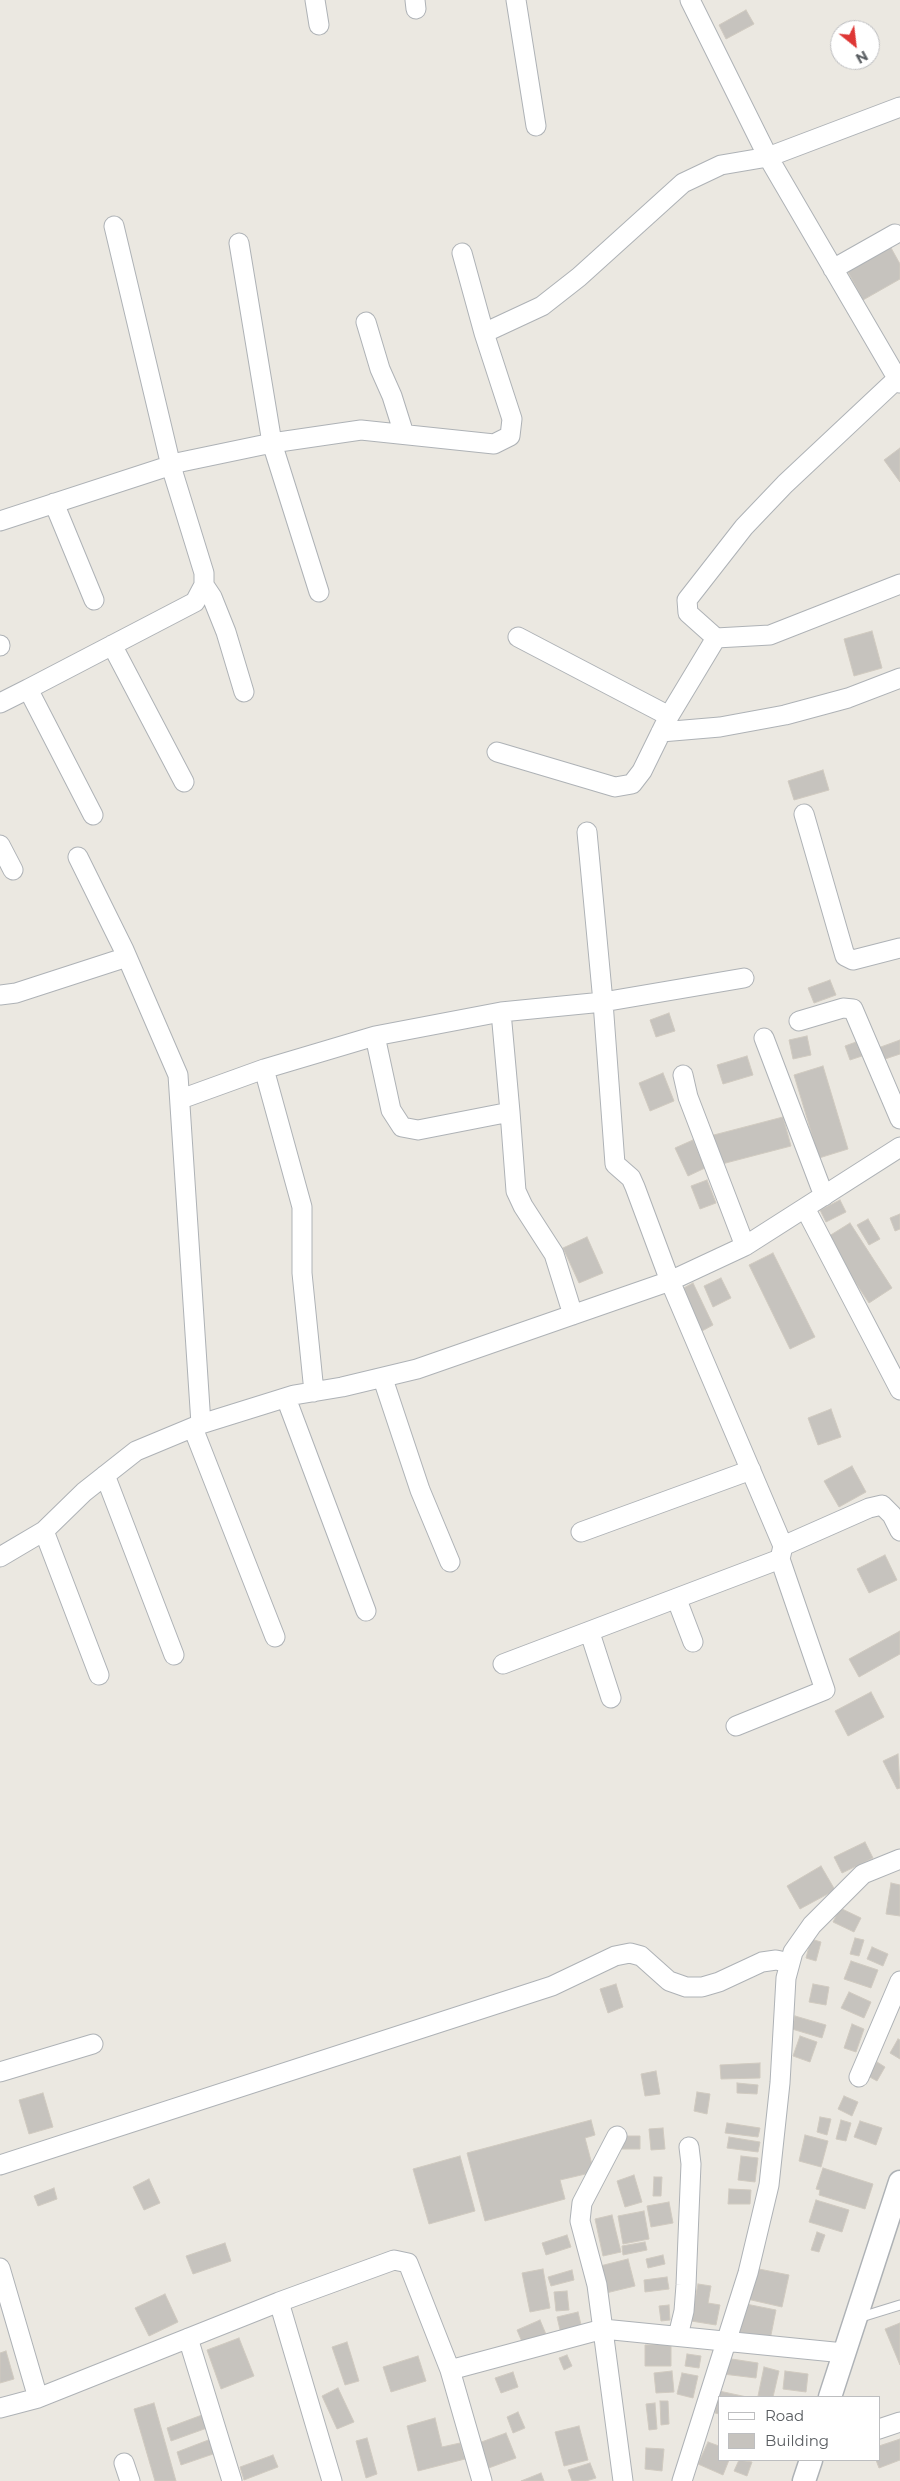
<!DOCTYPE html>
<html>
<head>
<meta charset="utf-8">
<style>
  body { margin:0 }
  #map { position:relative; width:900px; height:2481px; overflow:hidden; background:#ebe8e1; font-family:Montserrat,sans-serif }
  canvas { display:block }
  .legend { position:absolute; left:718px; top:2396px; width:162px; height:65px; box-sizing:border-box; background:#fff; border:1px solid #bdbec0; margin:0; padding:6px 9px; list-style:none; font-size:15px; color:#595d61 }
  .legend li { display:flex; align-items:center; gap:10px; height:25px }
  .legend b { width:25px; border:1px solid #bdbec0 }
  .north { position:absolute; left:830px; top:20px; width:50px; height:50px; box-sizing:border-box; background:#fff; border:1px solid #bdbec0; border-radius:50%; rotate:151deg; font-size:14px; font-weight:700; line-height:20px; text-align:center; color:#595d61 }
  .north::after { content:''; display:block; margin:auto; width:18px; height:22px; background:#de3735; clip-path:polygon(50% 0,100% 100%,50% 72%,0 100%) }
</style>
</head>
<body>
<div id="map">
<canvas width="900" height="2481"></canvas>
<ul class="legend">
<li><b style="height:6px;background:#fff"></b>Road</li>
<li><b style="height:14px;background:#c6c3be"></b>Building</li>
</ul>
<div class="north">N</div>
</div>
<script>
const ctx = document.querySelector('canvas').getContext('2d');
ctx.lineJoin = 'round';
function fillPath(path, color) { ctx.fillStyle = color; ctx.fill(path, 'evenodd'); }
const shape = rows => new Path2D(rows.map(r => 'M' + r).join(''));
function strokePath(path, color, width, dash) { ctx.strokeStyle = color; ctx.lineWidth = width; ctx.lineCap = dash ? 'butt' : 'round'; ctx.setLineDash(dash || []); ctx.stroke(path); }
const building = shape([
  [746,10,754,24,726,39,719,25,746,10],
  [890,246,900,264,900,279,863,300,847,270,890,246],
  [900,448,900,482,884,460,900,448],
  [872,631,882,668,854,676,844,639,872,631],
  [823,770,829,790,794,800,788,781,823,770],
  [830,980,836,995,814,1003,808,988,830,980],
  [669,1013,675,1031,656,1037,650,1020,669,1013],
  [807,1036,811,1055,793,1059,789,1040,807,1036],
  [900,1040,900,1054,882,1060,878,1048,900,1040],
  [856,1042,862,1056,850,1060,845,1046,856,1042],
  [747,1056,753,1075,723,1084,717,1065,747,1056],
  [823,1066,848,1149,819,1158,794,1075,823,1066],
  [663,1073,674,1101,650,1111,639,1083,663,1073],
  [783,1117,791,1146,718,1165,710,1136,783,1117],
  [693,1140,705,1168,688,1176,675,1148,693,1140],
  [707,1180,716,1203,700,1209,691,1186,707,1180],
  [840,1200,846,1212,826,1222,820,1210,840,1200],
  [900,1214,900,1229,895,1231,890,1218,900,1214],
  [868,1219,880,1239,869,1245,857,1225,868,1219],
  [850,1223,892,1288,869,1303,826,1238,850,1223],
  [587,1237,603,1273,579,1283,563,1248,587,1237],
  [773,1253,815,1337,790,1349,749,1265,773,1253],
  [721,1278,731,1298,713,1307,704,1286,721,1278],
  [693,1283,713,1325,702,1331,682,1289,693,1283],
  [831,1409,841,1437,818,1445,808,1418,831,1409],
  [852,1466,866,1492,839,1507,824,1481,852,1466],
  [885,1555,897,1580,869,1593,857,1569,885,1555],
  [900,1631,900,1654,859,1677,849,1659,900,1631],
  [871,1692,884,1717,848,1736,835,1711,871,1692],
  [898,1754,900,1788,897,1789,883,1761,898,1754],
  [865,1842,873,1858,842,1873,834,1857,865,1842],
  [821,1866,835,1890,800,1909,787,1886,821,1866],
  [891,1883,900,1885,900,1916,886,1914,891,1883],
  [840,1908,861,1918,854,1932,833,1922,840,1908],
  [855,1938,864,1940,859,1956,850,1954,855,1938],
  [811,1939,821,1942,816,1961,806,1958,811,1939],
  [872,1947,888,1954,883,1966,867,1959,872,1947],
  [851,1961,878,1970,871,1988,844,1979,851,1961],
  [616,1984,623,2007,608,2013,600,1989,616,1984],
  [813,1984,829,1987,826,2005,809,2002,813,1984],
  [849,1992,871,2002,864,2018,841,2008,849,1992],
  [795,2016,826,2025,822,2038,792,2029,795,2016],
  [852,2024,864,2029,856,2052,844,2048,852,2024],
  [800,2036,817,2042,810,2062,793,2056,800,2036],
  [898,2039,900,2040,900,2059,890,2053,898,2039],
  [877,2062,885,2067,877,2081,868,2076,877,2062],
  [760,2063,760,2078,721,2079,720,2065,760,2063],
  [656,2071,660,2094,645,2096,641,2074,656,2071],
  [737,2083,758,2085,757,2094,737,2093,737,2083],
  [697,2092,710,2094,707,2114,694,2111,697,2092],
  [43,2093,53,2127,29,2134,19,2100,43,2093],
  [844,2096,858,2102,852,2116,838,2109,844,2096],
  [820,2117,831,2119,827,2135,817,2132,820,2117],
  [591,2120,595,2135,585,2138,594,2172,560,2180,565,2199,485,2221,467,2153,591,2120],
  [841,2120,851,2123,846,2141,836,2139,841,2120],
  [860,2121,882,2128,876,2145,854,2137,860,2121],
  [727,2123,760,2128,758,2137,725,2133,727,2123],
  [663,2128,665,2149,651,2150,649,2129,663,2128],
  [805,2135,828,2141,821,2167,799,2161,805,2135],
  [622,2136,640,2136,640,2149,622,2149,622,2136],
  [729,2137,760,2142,758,2152,727,2148,729,2137],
  [460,2156,475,2211,429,2224,413,2169,460,2156],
  [741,2156,758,2158,755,2182,738,2180,741,2156],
  [823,2168,873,2184,865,2209,819,2195,820,2190,816,2189,823,2168],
  [634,2175,642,2202,625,2207,617,2181,634,2175],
  [654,2177,662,2177,661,2196,653,2196,654,2177],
  [149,2179,160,2203,144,2210,133,2187,149,2179],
  [54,2188,57,2199,38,2206,34,2196,54,2188],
  [729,2189,751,2190,750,2204,728,2204,729,2189],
  [816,2200,849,2210,842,2232,809,2222,816,2200],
  [669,2202,673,2223,651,2227,647,2206,669,2202],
  [644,2211,649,2239,623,2244,618,2216,644,2211],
  [612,2215,621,2252,603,2256,595,2219,612,2215],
  [817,2232,825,2235,819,2252,811,2250,817,2232],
  [567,2235,571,2247,546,2255,542,2243,567,2235],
  [645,2242,647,2250,623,2255,622,2246,645,2242],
  [225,2243,231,2261,193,2274,186,2256,225,2243],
  [663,2255,665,2264,648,2268,646,2259,663,2255],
  [628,2259,635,2286,606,2293,600,2266,628,2259],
  [754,2268,789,2275,782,2307,747,2299,754,2268],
  [543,2269,550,2308,530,2312,522,2273,543,2269],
  [572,2270,574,2280,551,2286,548,2277,572,2270],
  [667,2277,669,2289,645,2292,644,2280,667,2277],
  [698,2284,711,2286,708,2303,720,2305,716,2325,691,2321,698,2284],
  [567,2291,569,2310,556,2311,554,2292,567,2291],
  [165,2294,178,2322,149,2336,135,2308,165,2294],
  [741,2303,776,2310,770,2340,735,2333,741,2303],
  [669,2305,670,2320,661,2321,659,2306,669,2305],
  [578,2312,582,2329,561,2334,557,2317,578,2312],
  [540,2320,548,2339,525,2349,517,2330,540,2320],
  [900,2323,900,2365,885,2329,900,2323],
  [239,2338,254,2376,221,2389,207,2350,239,2338],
  [347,2342,359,2381,345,2385,332,2347,347,2342],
  [671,2344,671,2366,645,2366,645,2345,671,2344],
  [6,2351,14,2379,0,2383,0,2353,6,2351],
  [687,2354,701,2356,699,2368,685,2366,687,2354],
  [567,2355,572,2366,564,2370,559,2358,567,2355],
  [418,2356,426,2381,391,2392,383,2367,418,2356],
  [725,2358,758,2363,756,2378,723,2374,725,2358],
  [764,2367,779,2371,773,2397,758,2396,764,2367],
  [672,2371,674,2392,656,2393,654,2373,672,2371],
  [785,2371,808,2374,806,2392,783,2389,785,2371],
  [513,2372,518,2387,501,2393,495,2378,513,2372],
  [682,2373,698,2376,693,2398,677,2394,682,2373],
  [338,2388,354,2422,337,2429,322,2396,338,2388],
  [719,2391,747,2397,719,2397,719,2414,715,2413,719,2391],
  [660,2401,668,2401,669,2424,661,2425,660,2401],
  [154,2403,176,2481,155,2481,134,2409,154,2403],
  [655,2403,657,2429,649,2430,646,2404,655,2403],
  [518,2412,525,2428,513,2433,507,2417,518,2412],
  [202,2415,207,2428,171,2441,167,2428,202,2415],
  [435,2418,442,2447,460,2443,465,2459,418,2471,407,2426,435,2418],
  [579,2426,588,2460,564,2466,555,2432,579,2426],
  [506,2433,516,2458,486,2469,476,2444,506,2433],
  [367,2438,377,2474,366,2478,356,2441,367,2438],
  [211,2439,216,2453,181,2465,177,2452,211,2439],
  [900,2439,900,2460,879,2468,876,2460,879,2460,879,2446,900,2439],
  [708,2442,719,2446,719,2460,729,2460,723,2475,698,2464,708,2442],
  [646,2448,664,2449,662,2471,645,2469,646,2448],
  [273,2455,278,2467,244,2480,240,2467,273,2455],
  [739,2460,752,2462,747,2476,734,2471,739,2460],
  [590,2463,596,2478,586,2481,572,2481,568,2470,590,2463],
  [541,2473,544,2481,521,2481,541,2473]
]);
fillPath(building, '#c6c3be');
strokePath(building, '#d0cac0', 1);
const service = shape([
  [858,2318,900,2305]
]);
const minor = shape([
  [315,0,319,25],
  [415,0,416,9],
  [516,0,536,126],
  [690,0,768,157,900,383],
  [239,243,272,443,319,592],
  [462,253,484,333],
  [833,269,895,234],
  [366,322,380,369,392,396,404,434],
  [897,379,785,484,744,527,687,600,688,613,716,638,770,635,900,584],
  [54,503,94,600],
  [0,521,181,462,272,443,361,430,494,444,510,436,512,419,484,333,542,306,579,277,683,183,721,165,768,157,900,107],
  [204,585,212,597,226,632,244,692],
  [518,637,669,716],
  [0,645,0,646],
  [112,645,184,782],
  [0,703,28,689],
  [661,732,720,727,785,715,848,698,900,678],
  [497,752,615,787,632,784,642,771,669,716,716,638],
  [804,814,845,956,853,960,900,948],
  [93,815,28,689,195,602,204,585,204,573,171,466,114,226],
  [0,845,13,870],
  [78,857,124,950,178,1075,201,1424],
  [744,978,603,1002,615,1164,631,1178,635,1187,670,1281,783,1546,869,1508,882,1505,892,1515,900,1531],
  [0,995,16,993,127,957],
  [799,1021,843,1008,853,1009,900,1119],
  [375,1036,391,1110,402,1127,418,1130,510,1112,501,1012],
  [764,1038,824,1196],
  [264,1069,302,1207,302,1273,314,1392],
  [683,1075,688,1097,745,1246],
  [181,1099,264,1069,375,1036,501,1012,603,1002,587,832],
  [510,1112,516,1191,523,1206,554,1254,573,1315],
  [805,1208,900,1390],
  [383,1379,420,1490,450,1562],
  [286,1398,366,1611],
  [193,1428,275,1637],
  [105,1475,174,1655],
  [44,1531,99,1675],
  [581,1532,751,1470],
  [0,1557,44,1531,84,1492,136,1451,201,1424,294,1395,342,1387,417,1369,670,1281,745,1246,900,1147],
  [677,1600,693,1642],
  [590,1633,611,1698],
  [503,1664,780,1559,783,1546],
  [736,1726,825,1690,780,1559],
  [0,2072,93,2044],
  [859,2077,900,1981],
  [617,2136,582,2203,580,2221,597,2285,623,2481],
  [0,2165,552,1986,615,1956,630,1953,641,1956,669,1981,686,1987,702,1987,719,1982,762,1962,776,1960,790,1963],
  [0,2268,38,2398],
  [279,2302,394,2260,408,2263,450,2370],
  [678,2336,684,2311,686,2285,691,2164,689,2147],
  [188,2338,232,2481],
  [0,2408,38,2398,279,2302,332,2481],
  [879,2429,900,2422],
  [124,2463,130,2481],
  [482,2481,450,2370,603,2329,844,2353],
  [682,2481,748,2273,769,2185,780,2083,786,1978,793,1952,812,1925,863,1874,900,1859]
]);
const tertiary = shape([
  [830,2397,900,2182],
  [804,2481,811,2460]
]);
strokePath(service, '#aeb2b6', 11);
strokePath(minor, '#aeb2b6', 21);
strokePath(tertiary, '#aeb2b6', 25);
strokePath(service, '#fff', 9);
strokePath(minor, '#fff', 19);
strokePath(tertiary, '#fff', 22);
</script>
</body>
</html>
